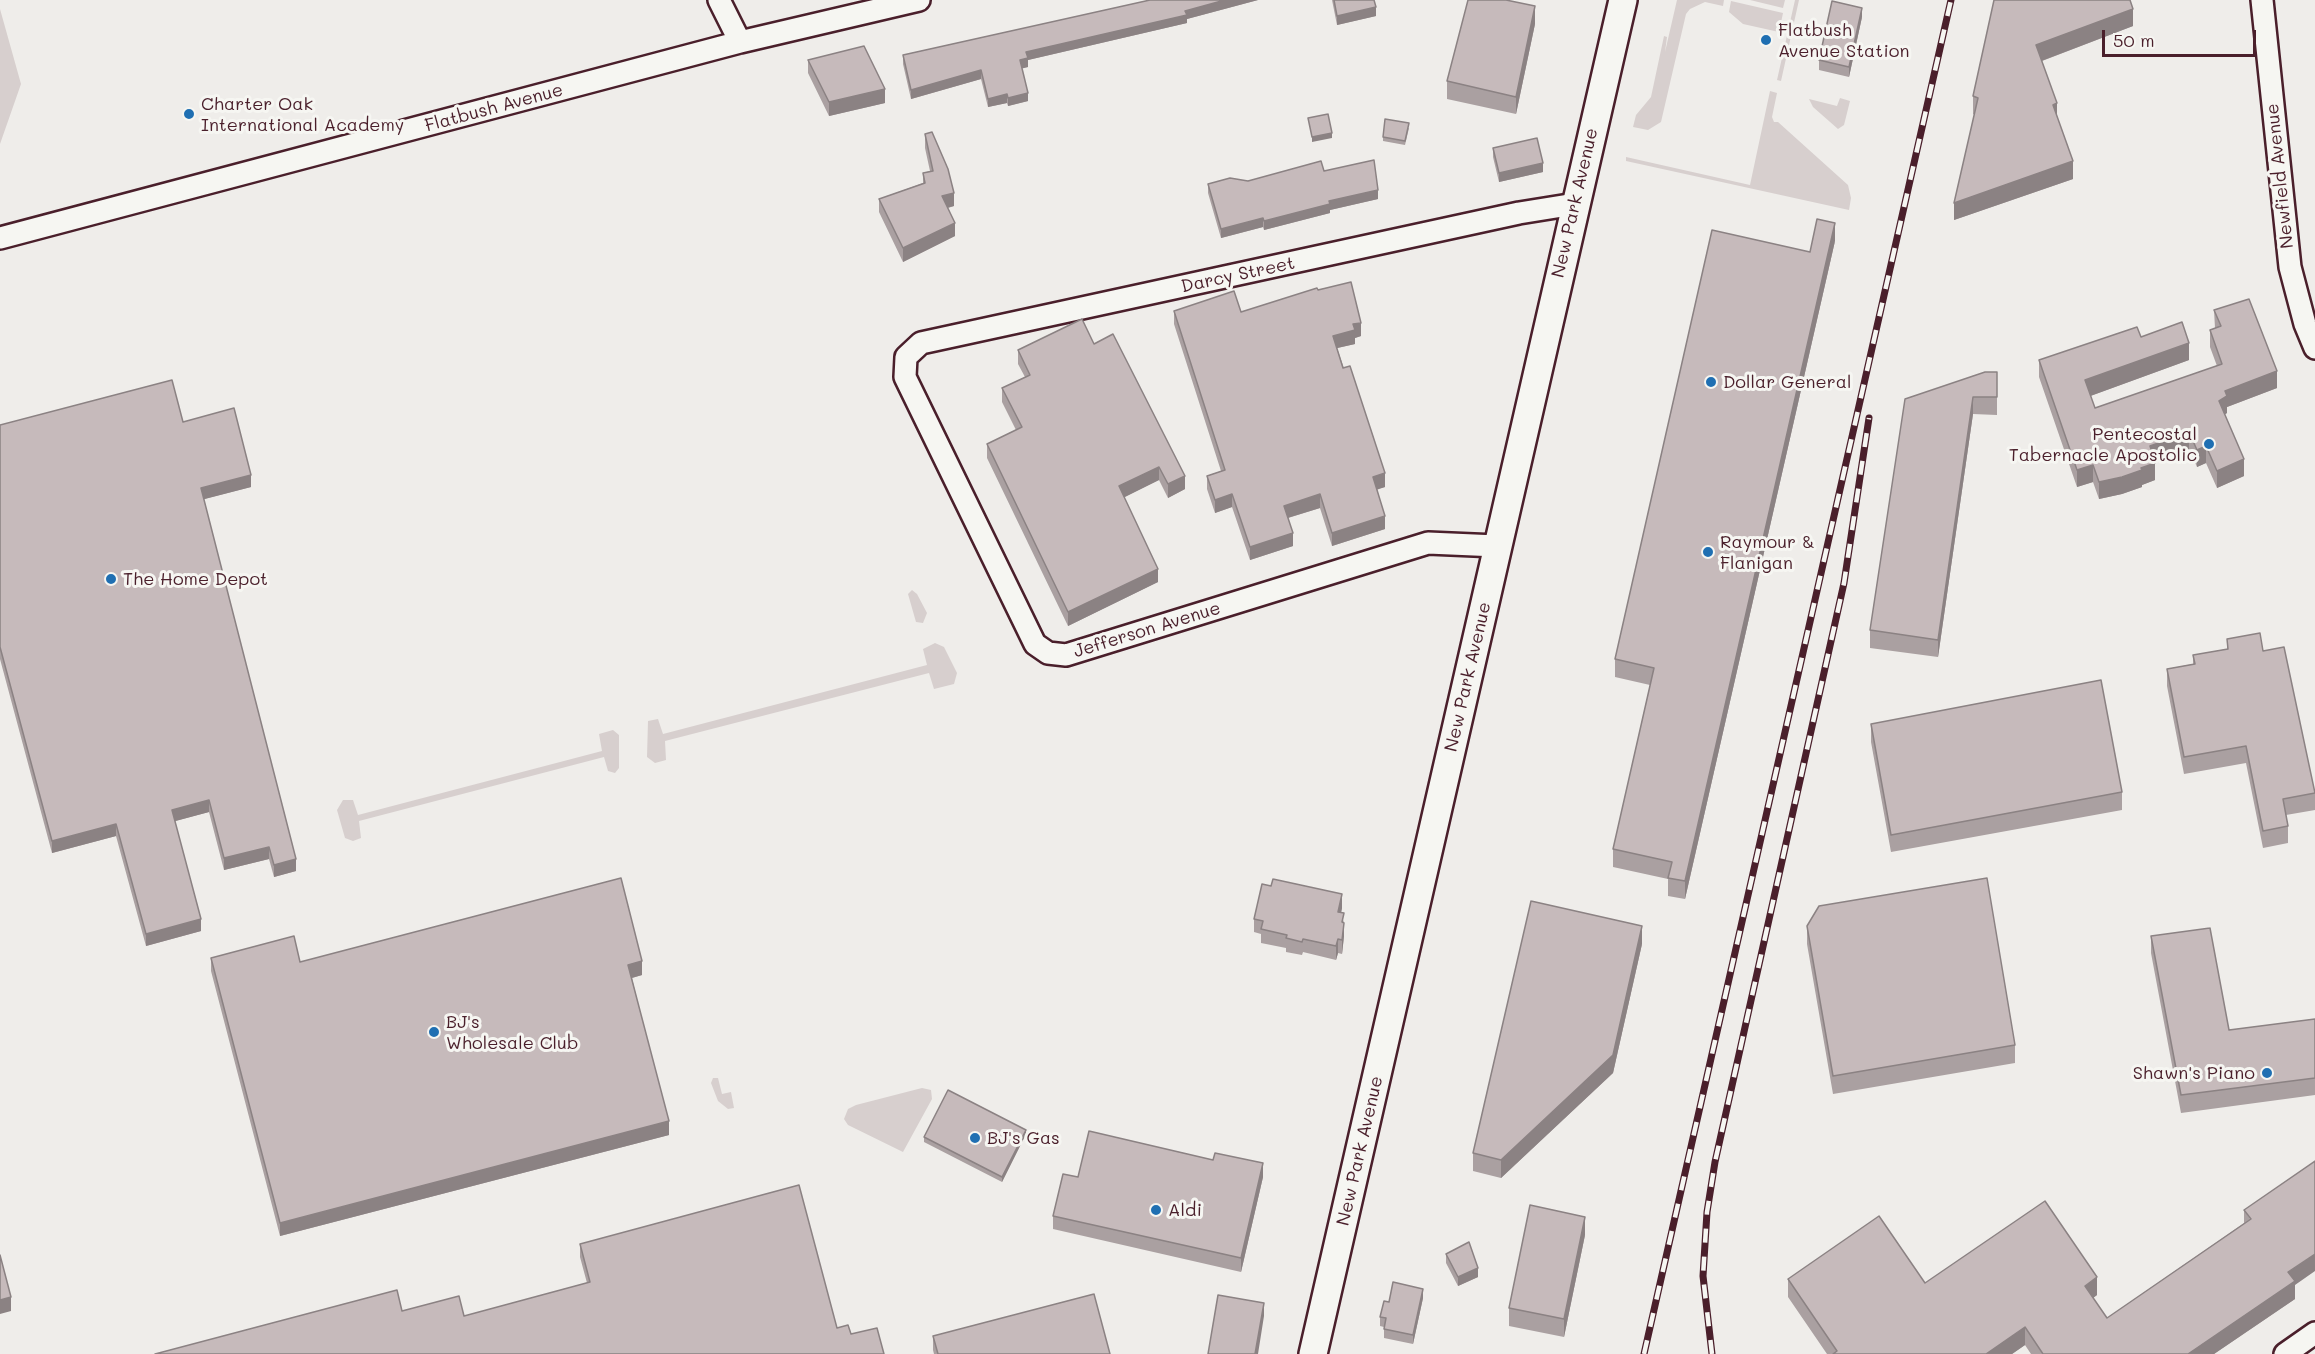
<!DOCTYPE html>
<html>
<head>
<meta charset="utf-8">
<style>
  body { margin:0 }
  #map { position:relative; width:2315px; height:1354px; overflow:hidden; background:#efedea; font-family:Mali,sans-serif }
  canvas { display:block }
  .scale { position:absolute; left:2102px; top:30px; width:154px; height:27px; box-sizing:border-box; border:3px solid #4a1f2b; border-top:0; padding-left:8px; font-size:18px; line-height:21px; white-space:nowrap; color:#4a1f2b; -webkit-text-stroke:4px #f6f6f2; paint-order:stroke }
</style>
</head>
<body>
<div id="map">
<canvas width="2315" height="1354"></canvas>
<div class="scale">50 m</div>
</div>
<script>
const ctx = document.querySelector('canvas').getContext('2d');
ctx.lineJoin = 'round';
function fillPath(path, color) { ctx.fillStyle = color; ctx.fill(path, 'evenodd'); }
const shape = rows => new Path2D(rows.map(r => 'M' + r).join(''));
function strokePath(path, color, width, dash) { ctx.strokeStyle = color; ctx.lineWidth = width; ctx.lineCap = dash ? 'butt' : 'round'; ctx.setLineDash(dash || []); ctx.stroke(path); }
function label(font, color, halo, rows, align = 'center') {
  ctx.font = font + ' Mali,sans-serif'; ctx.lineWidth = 6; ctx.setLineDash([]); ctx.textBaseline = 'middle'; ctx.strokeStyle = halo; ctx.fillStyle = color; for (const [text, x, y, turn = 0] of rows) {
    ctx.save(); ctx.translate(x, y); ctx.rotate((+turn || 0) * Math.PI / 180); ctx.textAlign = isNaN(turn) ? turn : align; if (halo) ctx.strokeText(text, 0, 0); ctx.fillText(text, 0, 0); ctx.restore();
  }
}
fillPath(shape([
  [1677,0,1724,0,1723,6,1705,2,1690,9,1686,14,1661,122,1648,130,1633,127,1636,115,1651,97,1664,36,1667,37,1665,52],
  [1750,0,1785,0,1783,8],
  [1795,0,1799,0,1781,81,1777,80],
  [1731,1,1783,13,1779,32,1743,24,1729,12],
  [0,9,21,84,0,144],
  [1770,91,1777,93,1772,117,1774,122,1778,122,1848,185,1851,198,1849,210,1626,161,1626,157,1750,185],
  [1840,98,1850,101,1844,125,1838,129,1813,107,1809,99,1837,106],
  [912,590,917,594,927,613,923,623,916,622,908,594],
  [935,643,944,647,957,673,954,684,934,689,929,673,665,741,666,760,655,763,647,757,648,721,658,719,663,734,927,665,923,649],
  [613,730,619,735,619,768,615,773,608,771,604,757,359,821,361,838,353,841,345,838,337,810,343,800,353,800,358,815,602,751,599,734],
  [713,1078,718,1078,722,1094,731,1092,734,1108,728,1109,718,1101,711,1083],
  [922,1088,931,1090,932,1099,903,1152,848,1125,844,1119,848,1109,856,1105]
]), '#d7cfce');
const minor = shape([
  [719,0,740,42],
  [2262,0,2290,267,2305,324,2315,348],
  [0,238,740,42,919,0],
  [1497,546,1428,543,1066,655,1048,653,1035,644,905,377,906,357,921,343,1519,213,1575,204],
  [2285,1354,2315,1333]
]);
const major = shape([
  [1313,1354,1623,0]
]);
strokePath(minor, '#4a1f2b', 26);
strokePath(major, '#4a1f2b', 32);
strokePath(minor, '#f6f6f2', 21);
strokePath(major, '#f6f6f2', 27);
const rail = shape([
  [1644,1354,1951,0],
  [1712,1354,1703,1276,1707,1212,1715,1162,1844,583,1869,418]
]);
strokePath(rail, '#4a1f2b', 7);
strokePath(rail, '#f6f6f2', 4.5, [14]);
fillPath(shape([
  [1150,0,1258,0,1187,19,1187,23,1028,60,1028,67,1022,68,1028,101,1008,106,1007,103,988,107,981,79,911,99,903,64,903,55],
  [1332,0,1374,0,1376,16,1337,25],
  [1994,0,2133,26,2042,61,2073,179,1954,220,1975,115,1973,114,1973,96],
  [1862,17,1849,77,1819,70,1819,60],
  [1535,24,1516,114,1447,99,1447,81],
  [808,60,885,103,829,116,808,73],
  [1409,128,1405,145,1383,141,1383,137],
  [925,134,954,206,948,208,955,236,903,262,879,212,879,199,923,183,923,173,930,171,925,148],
  [1493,148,1543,172,1499,182,1493,157],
  [1324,171,1378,199,1330,210,1330,213,1264,230,1263,227,1221,238,1208,193,1208,184,1248,181],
  [1835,241,1685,899,1668,896,1668,879,1613,867,1613,849,1650,685,1615,677,1615,659],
  [1318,290,1361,336,1355,338,1355,344,1337,348,1385,487,1377,489,1385,529,1332,546,1320,508,1288,518,1293,546,1250,560,1232,507,1215,513,1207,489,1207,476,1221,471,1174,324,1174,311,1241,312],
  [2214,310,2277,388,2227,407,2227,413,2225,414,2244,476,2217,488,2206,463,2197,467,2189,449,2155,461,2155,480,2142,485,2142,487,2122,494,2099,499,2093,482,2077,487,2039,377,2039,360,2141,337,2189,360,2090,396,2095,408,2217,366,2210,347,2210,330,2215,328],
  [1094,344,1185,489,1168,498,1159,480,1124,497,1158,582,1068,626,987,458,987,444,1016,430,1002,402,1002,388,1025,377,1018,364,1018,350],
  [1997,390,1997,415,1973,414,1938,657,1870,648,1870,630,1905,399],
  [183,422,251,487,204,499,296,871,274,877,269,859,224,870,209,812,175,821,201,931,146,946,116,836,52,853,0,659,0,425],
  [2227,639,2263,651,2315,793,2315,810,2286,815,2288,826,2288,843,2263,848,2246,763,2184,774,2167,686,2167,669,2193,664,2193,655,2227,649],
  [1871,724,2122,792,2122,810,1891,852,1871,742],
  [1271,886,1342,908,1341,913,1344,923,1344,936,1342,954,1338,953,1336,960,1303,952,1302,955,1286,952,1286,948,1261,943,1261,934,1254,932,1254,919],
  [1807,926,2015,1045,2015,1063,1833,1094,1807,944],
  [2151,936,2229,1030,2315,1019,2315,1095,2181,1113,2151,953],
  [1642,944,1613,1073,1501,1178,1473,1171,1473,1153],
  [211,958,642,975,632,978,669,1135,280,1236,211,971],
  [1026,1134,1002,1182,924,1142,924,1137],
  [1213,1160,1263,1177,1241,1272,1053,1229,1053,1216,1078,1177],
  [2244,1210,2295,1285,2295,1299,2214,1354,2031,1354,2025,1345,2012,1354,1827,1354,1788,1297,1788,1279,1925,1283,2097,1295,2093,1298,2107,1318,2244,1223],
  [1585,1235,1564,1337,1509,1326,1509,1308],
  [580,1244,837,1328,851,1334,884,1354,402,1311,464,1316,587,1283,580,1257],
  [1446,1254,1478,1277,1458,1286,1446,1263],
  [1423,1298,1413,1344,1384,1338,1384,1327,1380,1326,1380,1317,1389,1302],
  [933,1336,1110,1354,934,1354,933,1350]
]), '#aaa0a1');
fillPath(shape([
  [1225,0,1258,0,1187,19,1187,23,1028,60,1028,67,1020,69,1020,60,1026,52],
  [1535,6,1535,24,1516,114,1516,97],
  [1376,7,1376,16,1337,25,1337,16],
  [1862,8,1862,17,1849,77,1849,67],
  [2133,9,2133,26,2036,63,2036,45],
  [981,70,981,79,911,99,911,90],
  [885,89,885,103,829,116,829,102],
  [1028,93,1028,101,1008,106,1008,98],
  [1007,94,1007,103,988,107,988,99],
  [2057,103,2057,121,2053,105],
  [1332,133,1332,138,1312,142,1312,137],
  [2073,161,2073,179,1954,220,1954,203],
  [1543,163,1543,172,1499,182,1499,173],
  [1378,190,1378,199,1330,210,1330,213,1264,230,1264,221,1329,201],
  [954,193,954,206,942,209,942,196],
  [1263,218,1263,227,1221,238,1221,229],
  [955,223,955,236,903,262,903,248],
  [1835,223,1835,241,1685,899,1685,881],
  [1361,323,1361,336,1355,338,1355,344,1333,349,1333,336,1353,324],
  [2189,343,2189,360,2085,398,2085,380],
  [2277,371,2277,388,2227,407,2227,413,2219,418,2219,401,2225,391],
  [1973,397,1973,414,1938,657,1938,640],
  [2189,432,2189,449,2150,463,2150,446],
  [2206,446,2206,463,2197,467,2197,450],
  [2244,459,2244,476,2217,488,2217,471],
  [2155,463,2155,480,2142,485,2142,487,2122,494,2099,499,2099,482],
  [2093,465,2093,482,2077,487,2077,470],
  [1159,467,1159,480,1119,500,1119,486],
  [1385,473,1385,487,1373,491,1373,477],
  [251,475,251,487,201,500,201,488],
  [1185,476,1185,489,1168,498,1168,484],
  [1232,494,1232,507,1215,513,1215,500],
  [1320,494,1320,508,1284,519,1284,506],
  [1385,516,1385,529,1332,546,1332,533],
  [1293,533,1293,546,1250,560,1250,547],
  [1158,569,1158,582,1068,626,1068,612],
  [209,800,209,812,172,822,172,810],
  [116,824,116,836,52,853,52,841],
  [269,847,269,859,224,870,224,858],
  [296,859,296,871,274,877,274,865],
  [1342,894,1342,908,1338,926,1338,912],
  [201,919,201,931,146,946,146,934],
  [1344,923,1344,936,1342,954,1342,940],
  [1642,926,1642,944,1613,1073,1501,1178,1501,1160],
  [1338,939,1338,953,1336,960,1336,946],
  [642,961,642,975,628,979,628,965],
  [669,1121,669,1135,280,1236,280,1223],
  [1026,1130,1026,1134,1002,1182,1002,1177],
  [1263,1163,1263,1177,1241,1272,1241,1258],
  [1585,1217,1585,1235,1564,1337,1564,1319],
  [2315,1254,2315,1271,2295,1285,2295,1299,2214,1354,2188,1354,2288,1272],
  [1478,1268,1478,1277,1458,1286,1458,1277],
  [2097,1277,2097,1295,2085,1304,2085,1286],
  [1423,1289,1423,1298,1413,1344,1413,1335],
  [11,1297,11,1311,0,1314,0,1300],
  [1264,1303,1264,1316,1258,1354,1255,1354],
  [2025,1327,2025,1345,2012,1354,1986,1354]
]), '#8b8283');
const building = shape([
  [1150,0,1225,0,1185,11,1187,15,1026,52,1028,58,1020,60,1028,93,1008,98,1007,94,988,99,981,70,911,90,903,55,1150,0],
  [1334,0,1374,0,1376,7,1337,16,1334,0],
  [1468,0,1506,0,1535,6,1516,97,1447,81,1468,0],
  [1994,0,2130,0,2133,9,2036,45,2057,103,2053,105,2073,161,1954,203,1978,98,1973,96,1994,0],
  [1832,1,1862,8,1849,67,1819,60,1832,1],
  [864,46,885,89,829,102,808,60,864,46],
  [1328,114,1332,133,1312,137,1308,118,1328,114],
  [1385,119,1409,123,1405,141,1383,137,1385,119],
  [932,132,948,169,954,193,942,196,955,223,903,248,879,199,925,183,923,173,933,171,925,134,932,132],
  [1537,138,1543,163,1499,173,1493,148,1537,138],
  [1374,160,1378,190,1329,201,1330,204,1264,221,1263,218,1221,229,1208,184,1230,178,1248,181,1321,161,1324,171,1374,160],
  [1817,219,1835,223,1685,881,1668,878,1672,862,1613,849,1654,668,1615,659,1712,230,1810,252,1817,219],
  [1351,282,1361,323,1353,324,1355,330,1333,336,1343,368,1350,366,1385,473,1373,477,1385,516,1332,533,1320,494,1284,506,1293,533,1250,547,1232,494,1215,500,1207,476,1225,470,1174,311,1234,291,1241,312,1317,288,1318,290,1351,282],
  [2249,299,2277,371,2225,391,2227,396,2219,401,2244,459,2217,471,2206,446,2197,450,2189,432,2150,446,2155,463,2141,468,2142,470,2122,477,2099,482,2093,465,2077,470,2039,360,2137,327,2141,337,2182,322,2189,343,2085,380,2095,408,2222,364,2210,330,2221,326,2214,310,2249,299],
  [1082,319,1094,344,1113,334,1185,476,1168,484,1159,467,1119,486,1158,569,1068,612,987,444,1022,427,1002,388,1030,375,1018,350,1082,319],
  [1985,372,1997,372,1997,397,1973,397,1938,640,1870,630,1905,399,1985,372],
  [172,380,183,422,234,408,251,475,201,488,296,859,274,865,269,847,224,858,209,800,172,810,201,919,146,934,116,824,52,841,0,647,0,425,172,380],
  [2260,633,2263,651,2284,647,2315,793,2283,799,2288,826,2263,831,2246,746,2184,757,2167,669,2195,664,2193,655,2228,649,2227,639,2260,633],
  [2101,680,2122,792,1891,835,1871,724,2101,680],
  [621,878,642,961,628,965,669,1121,280,1223,211,958,294,936,300,962,621,878],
  [1987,878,2015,1045,1833,1076,1807,926,1819,906,1987,878],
  [1273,879,1342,894,1338,912,1344,913,1342,922,1344,923,1342,940,1338,939,1336,946,1303,939,1302,942,1286,938,1287,935,1261,929,1263,921,1254,919,1262,884,1271,886,1273,879],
  [1531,901,1642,926,1613,1055,1501,1160,1473,1153,1531,901],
  [2210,928,2229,1030,2315,1019,2315,1078,2181,1095,2151,936,2210,928],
  [948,1090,1026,1130,1002,1177,924,1137,948,1090],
  [1089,1131,1213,1160,1215,1153,1263,1163,1241,1258,1053,1216,1063,1174,1078,1177,1089,1131],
  [2315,1161,2315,1254,2288,1272,2295,1281,2188,1354,2043,1354,2025,1327,1986,1354,1833,1354,1837,1351,1788,1279,1879,1216,1925,1283,2045,1201,2097,1277,2085,1286,2107,1318,2251,1219,2244,1210,2315,1161],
  [799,1185,837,1328,848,1325,851,1334,877,1328,884,1354,155,1354,397,1290,402,1311,459,1296,464,1316,590,1282,580,1244,799,1185],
  [1530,1205,1585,1217,1564,1319,1509,1308,1530,1205],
  [1469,1242,1478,1268,1458,1277,1446,1254,1469,1242],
  [0,1255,11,1297,0,1300,0,1255],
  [1393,1282,1423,1289,1413,1335,1384,1329,1386,1318,1380,1317,1384,1301,1389,1302,1393,1282],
  [1094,1294,1110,1354,938,1354,933,1336,1094,1294],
  [1218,1295,1264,1303,1255,1354,1208,1354,1218,1295]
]);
fillPath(building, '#c6babb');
strokePath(building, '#8b8283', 1.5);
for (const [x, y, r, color] of [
  [1766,40,6,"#1f6fb2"],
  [189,114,6,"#1f6fb2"],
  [1711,382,6,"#1f6fb2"],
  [2209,444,6,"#1f6fb2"],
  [1708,552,6,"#1f6fb2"],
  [111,579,6,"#1f6fb2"],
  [434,1032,6,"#1f6fb2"],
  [2267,1073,6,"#1f6fb2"],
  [975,1138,6,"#1f6fb2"],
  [1156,1210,6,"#1f6fb2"]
]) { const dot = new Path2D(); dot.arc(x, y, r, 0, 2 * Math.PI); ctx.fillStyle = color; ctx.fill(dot); strokePath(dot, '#f6f6f2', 2); }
label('18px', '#4a1f2b', '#f6f6f2', [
  ["Flatbush",1778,30],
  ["Avenue Station",1778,51],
  ["Charter Oak",201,104],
  ["International Academy",201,125],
  ["Dollar General",1723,382],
  ["Pentecostal",2197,434,"right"],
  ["Tabernacle Apostolic",2197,455,"right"],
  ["Raymour &",1720,542],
  ["Flanigan",1720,563],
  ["The Home Depot",123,579],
  ["BJ's",446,1022],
  ["Wholesale Club",446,1043],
  ["Shawn's Piano",2255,1073,"right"],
  ["BJ's Gas",987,1138],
  ["Aldi",1168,1210]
], 'left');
label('18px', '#4a1f2b', '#f6f6f2', [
  ["Flatbush Avenue",494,108,-15],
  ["Newfield Avenue",2280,176,-96],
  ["New Park Avenue",1575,203,-77],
  ["Darcy Street",1238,275,-12],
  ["Jefferson Avenue",1147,630,-17],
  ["New Park Avenue",1468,677,-77],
  ["New Park Avenue",1360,1151,-77]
]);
</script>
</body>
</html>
